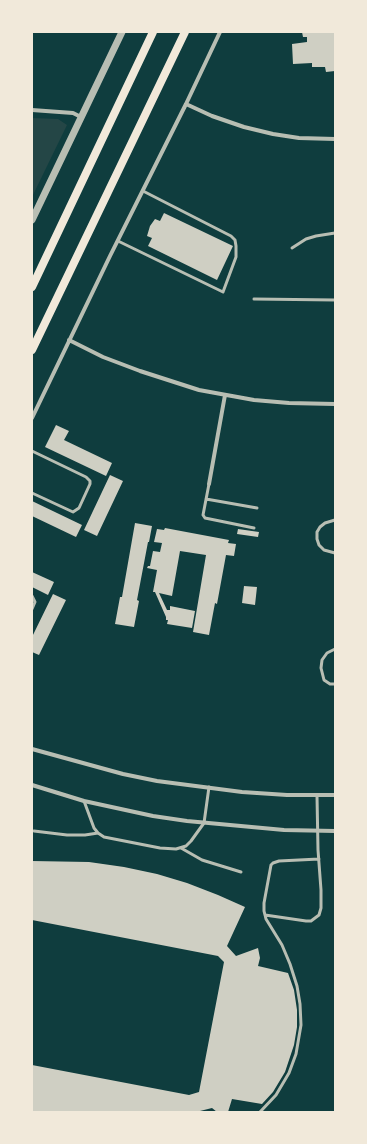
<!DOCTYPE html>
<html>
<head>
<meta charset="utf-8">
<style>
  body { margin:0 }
  #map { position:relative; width:367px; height:1144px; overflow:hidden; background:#0f3d3e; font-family:"PT Sans Narrow",sans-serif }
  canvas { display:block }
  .frame { position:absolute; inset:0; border:33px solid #f1e9da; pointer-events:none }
</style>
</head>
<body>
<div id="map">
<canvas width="367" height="1144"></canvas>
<div class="frame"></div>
</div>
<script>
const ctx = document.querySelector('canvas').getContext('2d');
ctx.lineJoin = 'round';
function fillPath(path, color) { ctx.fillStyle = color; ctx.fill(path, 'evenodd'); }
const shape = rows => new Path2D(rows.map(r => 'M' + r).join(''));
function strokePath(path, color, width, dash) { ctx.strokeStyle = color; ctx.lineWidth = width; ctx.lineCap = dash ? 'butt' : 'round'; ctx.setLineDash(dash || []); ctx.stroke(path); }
fillPath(shape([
  [32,118,58,119,67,125,32,197]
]), '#244646');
fillPath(shape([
  [302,32,335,32,335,71,326,72,325,67,312,67,312,63,293,64,292,44,307,42,307,37,303,37],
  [164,213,233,246,217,280,148,246,152,238,147,236,150,226,155,219,160,221],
  [56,425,69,431,64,440,112,463,106,476,45,447],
  [110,475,123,481,97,536,84,530],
  [32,501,82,525,76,537,32,516],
  [135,523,152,526,149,542,148,542,137,600,139,601,134,627,115,624,120,597,122,597],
  [165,528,229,540,228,543,236,544,234,556,226,555,217,604,215,603,209,635,193,632,206,555,180,551,172,596,159,593,167,610,170,610,170,606,195,611,192,628,167,624,168,620,166,620,166,617,155,592,153,592,157,570,147,568,148,566,150,566,153,551,160,552,162,543,154,542,157,529,164,530],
  [238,529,259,532,258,537,237,534],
  [32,572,54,582,48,595,32,587],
  [244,586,257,587,255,605,242,603],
  [53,594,66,600,39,655,32,652,32,637],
  [32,861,89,862,124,867,157,874,187,883,218,895,245,907,227,946,236,956,258,948,260,958,258,966,288,973,294,990,297,1010,297,1027,294,1045,285,1072,273,1092,262,1104,232,1099,228,1112,217,1112,212,1108,196,1112,32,1112,32,1065,189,1095,199,1092,224,962,218,956,32,920]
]), '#cfcfc3');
strokePath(shape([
  [118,241,223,292,236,257,236,246,235,240,231,236,143,191],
  [292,248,306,239,316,236,335,233],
  [254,299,335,300],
  [32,451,86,477,90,481,90,484,79,508,73,512,32,493],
  [209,484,203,515,205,518,254,528],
  [206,499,257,508],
  [335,520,325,523,320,527,317,532,317,539,319,545,324,550,335,553],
  [32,596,35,602,32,609],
  [335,649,327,653,322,660,321,668,324,680,330,684,335,684],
  [84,801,94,828,98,833,104,837,160,848,176,849,186,846,191,841,204,823,209,787],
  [34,831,67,835,85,835,98,833],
  [181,848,202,860,241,872],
  [265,915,306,921,311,921,319,915,321,908,321,890,318,850,317,796],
  [260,1112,276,1095,289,1073,296,1054,301,1025,300,1004,297,986,290,964,282,945,266,919,264,911,264,903,271,865,273,863,279,861,319,859]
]), '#b8beb3', 3);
strokePath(shape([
  [186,104,212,116,244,127,273,134,299,138,335,139],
  [32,110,73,113,81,117],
  [69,340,103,357,140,371,199,390,254,400,289,403,335,404],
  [32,418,110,256,186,104,220,32],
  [209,484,225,395],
  [32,749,123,774,157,781,242,792,287,795,335,795],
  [32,785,84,801,153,816,187,821,284,830,335,831]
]), '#b8beb3', 4);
strokePath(shape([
  [32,220,122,32]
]), '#b8beb3', 7);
strokePath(shape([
  [32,287,153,32],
  [32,350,185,32]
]), '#f1e9da', 8);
</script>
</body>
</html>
